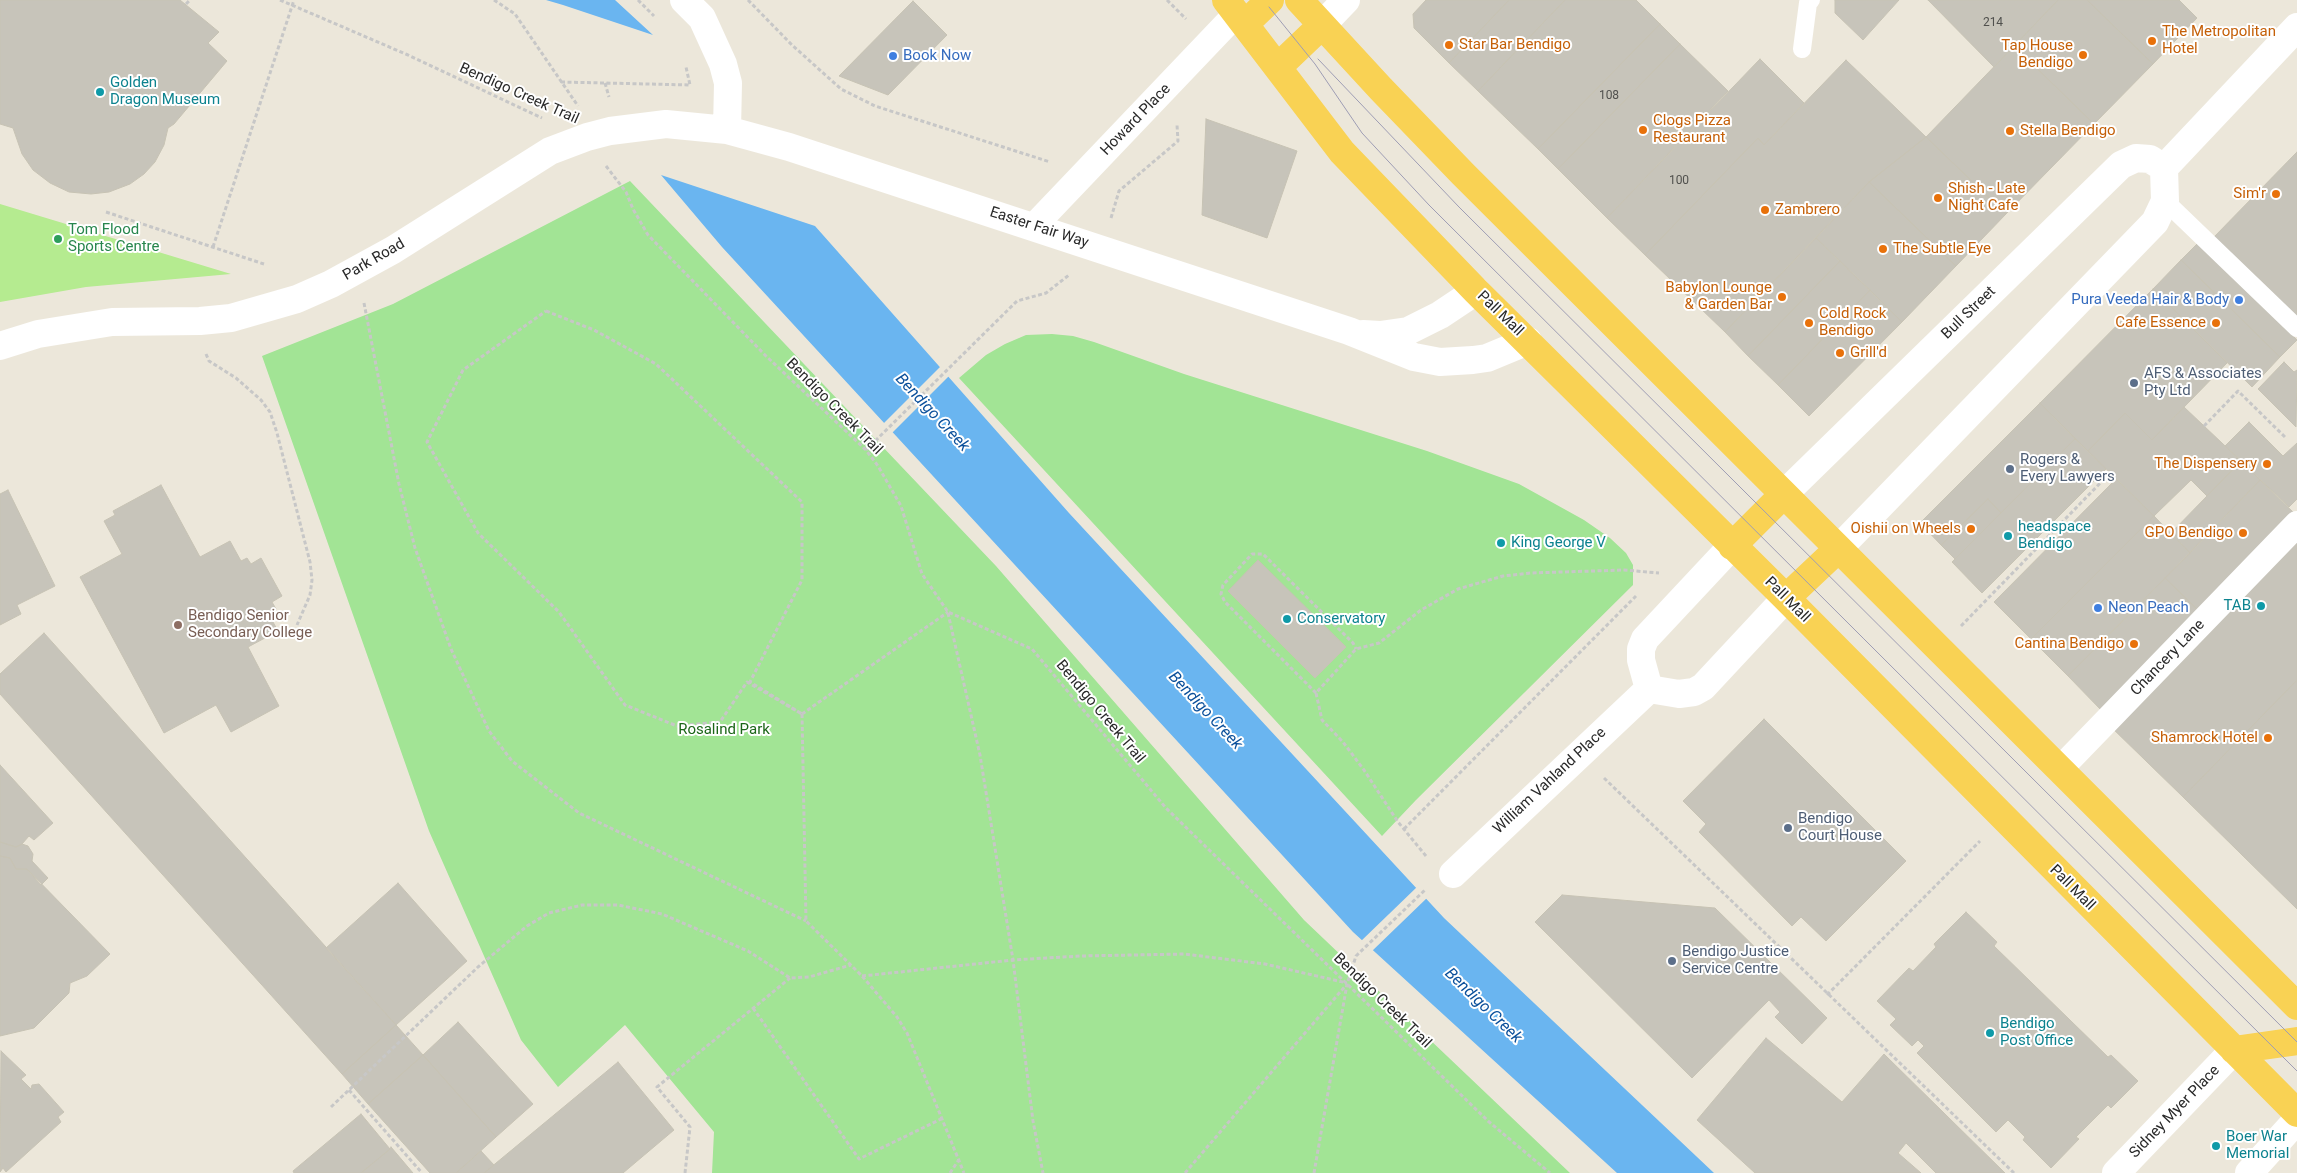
<!DOCTYPE html>
<html>
<head>
<meta charset="utf-8">
<style>
  body { margin:0 }
  canvas { display:block; background:#ece7da }
</style>
</head>
<body>
<canvas width="2297" height="1173"></canvas>
<script>
const ctx = document.querySelector('canvas').getContext('2d');
ctx.lineJoin = 'round';
function fillPath(path, color) { ctx.fillStyle = color; ctx.fill(path, 'evenodd'); }
const shape = rows => new Path2D(rows.map(r => 'M' + r).join(''));
function strokePath(path, color, width, dash) { ctx.strokeStyle = color; ctx.lineWidth = width; ctx.lineCap = dash ? 'butt' : 'round'; ctx.setLineDash(dash || []); ctx.stroke(path); }
function label(font, color, halo, rows, align = 'center') {
  ctx.font = font + ' Roboto,sans-serif'; ctx.lineWidth = 4; ctx.setLineDash([]); ctx.textBaseline = 'middle'; ctx.strokeStyle = halo; ctx.fillStyle = color; for (const [text, x, y, turn = 0] of rows) {
    ctx.save(); ctx.translate(x, y); ctx.rotate((+turn || 0) * Math.PI / 180); ctx.textAlign = isNaN(turn) ? turn : align; if (halo) ctx.strokeText(text, 0, 0); ctx.fillText(text, 0, 0); ctx.restore();
  }
}
fillPath(shape([
  [630,181,996,566,1304,920,1570,1173,712,1173,714,1132,625,1025,558,1087,521,1040,429,831,262,356,393,304],
  [1052,334,1073,336,1094,342,1184,374,1427,451,1519,484,1584,520,1610,538,1626,553,1633,565,1633,585,1416,800,1382,836,959,378,986,355,1005,344,1026,335]
]), '#a2e495');
fillPath(shape([
  [0,204,231,274,86,287,0,302]
]), '#b5eb90');
fillPath(shape([
  [546,0,615,0,653,35,563,5],
  [661,175,815,226,1069,513,1444,918,1714,1173,1617,1173,1353,932,722,247]
]), '#6ab5f0');
fillPath(shape([
  [942,365,950,375,891,434,882,425],
  [1418,886,1428,897,1371,952,1360,942]
]), '#ece7da');
const building = shape([
  [0,0,180,0,219,32,208,43,227,61,174,124,168,128,164,145,155,162,144,174,130,184,109,192,91,194,69,192,50,183,33,170,22,154,13,128,0,124,0,0],
  [1426,0,1509,0,1449,63,1414,28,1413,14,1426,0],
  [1509,0,1565,0,1478,91,1449,63,1509,0],
  [1565,0,1636,0,1660,24,1538,149,1478,91,1565,0],
  [1835,0,1899,0,1863,40,1835,13,1835,0],
  [1928,0,2058,0,1994,67,1928,0],
  [2058,0,2087,0,2153,64,2094,124,2014,46,2058,0],
  [2087,0,2179,0,2197,18,2153,64,2087,0],
  [913,1,947,35,888,95,839,76,913,1],
  [1660,24,1680,44,1558,169,1538,149,1660,24],
  [1680,44,1728,91,1607,218,1558,169,1680,44],
  [2014,46,2094,124,2006,214,1926,137,2014,46],
  [1760,59,1804,103,1764,145,1758,138,1645,255,1607,218,1760,59],
  [1846,60,1926,137,1869,182,1725,332,1645,255,1758,138,1764,145,1846,60],
  [1206,119,1297,151,1267,238,1202,215,1206,119],
  [1926,137,2006,214,1956,266,1869,182,1926,137],
  [2297,152,2297,320,2214,237,2297,152],
  [1869,182,1956,266,1902,322,1816,238,1869,182],
  [1816,238,1840,261,1748,356,1725,332,1816,238],
  [2198,243,2297,340,2280,357,2181,260,2198,243],
  [2181,260,2280,357,2252,387,2153,289,2181,260],
  [1840,261,1870,290,1778,385,1748,356,1840,261],
  [2153,289,2227,363,2152,440,2125,413,2088,451,2040,403,2153,289],
  [1870,290,1902,322,1809,416,1778,385,1870,290],
  [2284,362,2294,372,2297,370,2296,427,2258,389,2284,362],
  [2040,403,2075,439,2001,513,1988,499,1941,545,1920,523,2040,403],
  [2184,407,2241,461,2207,496,2191,480,2154,516,2088,451,2125,413,2152,440,2184,407],
  [2249,422,2283,456,2297,443,2297,499,2289,507,2225,446,2249,422],
  [2075,439,2106,469,1982,593,1952,562,2075,439],
  [2241,461,2260,480,2190,553,2171,533,2241,461],
  [2116,479,2154,516,2031,639,1994,602,2116,479],
  [2260,480,2295,514,2200,612,2165,578,2260,480],
  [161,485,200,557,230,541,241,561,247,558,251,564,261,558,282,596,272,602,276,609,268,613,278,631,248,647,279,706,231,732,216,705,164,733,80,577,122,554,104,521,115,515,113,511,161,485],
  [8,490,55,586,17,605,21,614,0,625,0,494,8,490],
  [1988,499,2001,513,1955,559,1941,545,1988,499],
  [2154,516,2190,553,2068,676,2031,639,2154,516],
  [2297,533,2297,680,2183,797,2109,725,2297,533],
  [1258,560,1346,647,1315,678,1228,591,1258,560],
  [2165,578,2200,612,2102,711,2068,676,2165,578],
  [44,633,396,1025,342,1074,0,694,0,674,44,633],
  [2297,680,2297,909,2183,797,2297,680],
  [1764,719,1906,861,1826,941,1801,917,1792,926,1699,832,1706,824,1683,801,1764,719],
  [0,765,53,823,34,840,29,836,22,844,16,847,0,842,0,765],
  [0,842,16,847,22,844,28,846,33,854,32,861,48,878,41,885,27,869,16,869,10,858,0,856,0,842],
  [0,856,10,858,16,869,27,869,110,954,87,976,70,983,69,993,34,1028,0,1036,0,856],
  [398,883,467,961,396,1025,326,948,398,883],
  [1562,895,1715,908,1827,1018,1802,1044,1775,1017,1780,1012,1769,1000,1692,1078,1535,922,1562,895],
  [1966,912,1997,942,1994,946,2108,1057,2111,1055,2138,1081,2111,1108,2108,1105,2076,1137,2079,1139,2051,1168,2023,1140,2025,1137,2008,1120,1996,1132,1917,1053,1924,1046,1918,1040,1912,1046,1890,1025,1896,1019,1877,1001,1909,968,1913,971,1936,947,1934,944,1966,912],
  [458,1022,533,1104,496,1137,423,1055,458,1022],
  [396,1025,423,1055,368,1104,342,1074,396,1025],
  [1766,1038,1842,1102,1884,1054,2005,1173,1936,1173,1906,1143,1898,1153,1921,1173,1755,1173,1697,1120,1766,1038],
  [1,1051,26,1075,21,1079,31,1089,32,1085,39,1084,64,1112,58,1117,61,1122,6,1172,3,1168,0,1172,1,1051],
  [423,1055,496,1137,456,1173,430,1173,368,1104,423,1055],
  [618,1062,674,1130,623,1173,484,1173,618,1062],
  [361,1114,390,1149,361,1173,294,1173,293,1171,361,1114],
  [391,1147,413,1173,361,1173,390,1149,391,1147],
  [481,1151,494,1165,484,1173,456,1173,481,1151]
]);
fillPath(building, '#c7c4ba');
strokePath(building, '#c7c3b4', 1);
strokePath(shape([
  [280,0,408,55,542,118],
  [494,0,515,14,578,106],
  [638,0,654,16],
  [748,0,792,45,841,89,875,106,1050,162],
  [1167,0,1186,19],
  [186,4,190,0],
  [561,82,690,85,686,67],
  [605,83,609,97],
  [606,166,626,192,633,209,648,235,766,356,866,450,878,466,901,506,922,574,948,612,1032,649,1166,808,1488,1121,1550,1173],
  [106,212,264,264],
  [1111,218,1119,191,1178,141,1177,125],
  [213,247,294,0],
  [364,303,399,484,415,548,451,649,489,731,512,761,579,813,806,921],
  [546,311,594,330,656,364,802,502,802,580,750,682,802,714,747,682,720,722,677,726,625,705,559,612,478,533,427,442,463,370,546,311],
  [206,354,209,361,236,378,261,400,270,412,277,433,310,562,312,580,310,595,297,625],
  [2204,426,2238,391,2286,438],
  [866,450,1017,301,1046,293,1069,275],
  [948,613,980,755,1013,960,1033,1121,1043,1173],
  [1961,626,2110,473],
  [1316,693,1225,602,1221,594,1223,585,1252,554,1263,554,1353,643,1356,649],
  [802,714,806,921,862,976,897,1017,907,1033,964,1173],
  [802,714,948,612],
  [1604,778,2014,1173],
  [1404,829,1636,596],
  [1426,856,1398,822,1364,770,1343,742,1322,720,1316,693,1356,649,1379,643,1421,610,1458,589,1503,576,1531,573,1624,570,1659,573],
  [862,976,1013,960,1080,956,1184,954,1265,964,1347,983],
  [1827,995,1980,841],
  [753,1008,859,1159,941,1119],
  [349,1090,422,1173],
  [331,1107,478,967,527,926,549,913,582,905,618,905,662,914,748,951,790,978,809,977,851,965],
  [685,1173,690,1127,657,1087,790,978],
  [950,1173,958,1161],
  [1185,1173,1347,984],
  [1314,1173,1347,984,1356,956,1425,890]
]), '#c7c7c7', 3, [4, 2.5]);
strokePath(shape([
  [1802,49,1808,3,1811,0],
  [2165,201,2297,328]
]), '#fff', 18);
strokePath(shape([
  [1034,226,1237,13],
  [2059,770,2297,524]
]), '#fff', 26);
strokePath(shape([
  [684,0,702,18,723,64,728,83,727,130],
  [1322,25,1346,0],
  [2164,168,2297,27],
  [1363,334,1380,335,1408,331,1440,315,1476,291],
  [0,346,38,334,112,322,200,321,231,318,297,299,331,284,393,250,550,151,587,137,610,131,666,124,727,130,789,147,1349,331,1414,357,1440,362,1473,360,1487,358,1528,341],
  [1783,495,2121,165,2136,158,2150,159,2164,168,2165,201,2155,222,1838,549],
  [1649,689,1641,660,1641,649,1645,639,1732,546],
  [1649,689,1679,694,1694,692,1703,687,1786,598],
  [1453,874,1649,689],
  [2116,1173,2234,1050],
  [2249,1173,2297,1120]
]), '#fff', 28);
strokePath(shape([
  [1226,0,1342,152,1476,291,1786,598,2297,1113],
  [1299,0,1381,89,1463,174,2297,1006],
  [1245,24,1270,0],
  [1278,67,1322,25],
  [1732,546,1783,495],
  [1786,598,1838,549],
  [2234,1050,2297,1041]
]), '#f9d254', 28);
strokePath(shape([
  [1269,7,1315,64,1362,133,1429,205,2297,1071],
  [1318,59,1459,207,2297,1042]
]), '#9e9db4', 1);
for (const [x, y, r, color] of [
  [2152,41,5,"#e8710a"],
  [1449,45,5,"#e8710a"],
  [2083,55,5,"#e8710a"],
  [893,56,5,"#3f7fe0"],
  [100,92,5,"#0f9aa8"],
  [1643,130,5,"#e8710a"],
  [2010,131,5,"#e8710a"],
  [2276,194,5,"#e8710a"],
  [1938,198,5,"#e8710a"],
  [1765,210,5,"#e8710a"],
  [58,239,5,"#2e9e5b"],
  [1883,249,5,"#e8710a"],
  [1782,297,5,"#e8710a"],
  [2239,300,5,"#3f7fe0"],
  [1809,323,5,"#e8710a"],
  [2216,323,5,"#e8710a"],
  [1840,353,5,"#e8710a"],
  [2134,383,5,"#5c6f8a"],
  [2267,464,5,"#e8710a"],
  [2010,469,5,"#5c6f8a"],
  [1971,529,5,"#e8710a"],
  [2243,533,5,"#e8710a"],
  [2008,536,5,"#0f9aa8"],
  [1501,543,5,"#0f9aa8"],
  [2261,606,5,"#0f9aa8"],
  [2098,608,5,"#3f7fe0"],
  [1287,619,5,"#0f9aa8"],
  [178,625,5,"#8d6e63"],
  [2134,644,5,"#e8710a"],
  [2268,738,5,"#e8710a"],
  [1788,828,5,"#5c6f8a"],
  [1672,961,5,"#5c6f8a"],
  [1990,1033,5,"#0f9aa8"],
  [2216,1146,5,"#0f9aa8"]
]) { const dot = new Path2D(); dot.arc(x, y, r, 0, 2 * Math.PI); ctx.fillStyle = color; ctx.fill(dot); strokePath(dot, '#fff', 2); }
label('12px', '#50504d', null, [
  ["214",1993,23],
  ["108",1609,96],
  ["100",1679,181]
]);
label('15px', '#c56008', '#fff', [
  ["The Metropolitan",2162,32],
  ["Hotel",2162,49],
  ["Star Bar Bendigo",1459,45],
  ["Tap House",2073,46,"right"],
  ["Bendigo",2073,63,"right"],
  ["Clogs Pizza",1653,121],
  ["Restaurant",1653,138],
  ["Stella Bendigo",2020,131],
  ["Shish - Late",1948,189],
  ["Night Cafe",1948,206],
  ["Sim'r",2266,194,"right"],
  ["Zambrero",1775,210],
  ["The Subtle Eye",1893,249],
  ["Babylon Lounge",1772,288,"right"],
  ["& Garden Bar",1772,305,"right"],
  ["Cold Rock",1819,314],
  ["Bendigo",1819,331],
  ["Cafe Essence",2206,323,"right"],
  ["Grill'd",1850,353],
  ["The Dispensery",2257,464,"right"],
  ["Oishii on Wheels",1961,529,"right"],
  ["GPO Bendigo",2233,533,"right"],
  ["Cantina Bendigo",2124,644,"right"],
  ["Shamrock Hotel",2258,738,"right"]
], 'left');
label('15px', '#366cbe', '#fff', [
  ["Book Now",903,56],
  ["Pura Veeda Hair & Body",2229,300,"right"],
  ["Neon Peach",2108,608]
], 'left');
label('15px', '#0d838f', '#fff', [
  ["Golden",110,83],
  ["Dragon Museum",110,100],
  ["headspace",2018,527],
  ["Bendigo",2018,544],
  ["King George V",1511,543],
  ["TAB",2251,606,"right"],
  ["Conservatory",1297,619],
  ["Bendigo",2000,1024],
  ["Post Office",2000,1041],
  ["Boer War",2226,1137],
  ["Memorial",2226,1154]
], 'left');
label('15px', '#292929', '#fff', [
  ["Bendigo Creek Trail",519,94,24],
  ["Howard Place",1136,120,-46],
  ["Easter Fair Way",1039,228,18],
  ["Park Road",374,260,-30],
  ["Bull Street",1969,313,-44],
  ["Pall Mall",1500,314,44],
  ["Bendigo Creek Trail",834,407,45],
  ["Pall Mall",1787,600,45],
  ["Chancery Lane",2168,658,-46],
  ["Bendigo Creek Trail",1100,712,50],
  ["William Vahland Place",1550,781,-43],
  ["Pall Mall",2072,888,45],
  ["Bendigo Creek Trail",1382,1001,44],
  ["Sidney Myer Place",2175,1112,-46]
]);
label('15px', '#27864d', '#fff', [
  ["Tom Flood",68,230],
  ["Sports Centre",68,247]
], 'left');
label('15px', '#4e5e75', '#fff', [
  ["AFS & Associates",2144,374],
  ["Pty Ltd",2144,391],
  ["Rogers &",2020,460],
  ["Every Lawyers",2020,477],
  ["Bendigo",1798,819],
  ["Court House",1798,836],
  ["Bendigo Justice",1682,952],
  ["Service Centre",1682,969]
], 'left');
label('15px', '#785e54', '#fff', [
  ["Bendigo Senior",188,616],
  ["Secondary College",188,633]
], 'left');
label('15px', '#1b6618', '#fff', [
  ["Rosalind Park",724,730]
]);
label('italic 16px', '#0b509b', '#fff', [
  ["Bendigo Creek",932,413,47],
  ["Bendigo Creek",1205,711,47],
  ["Bendigo Creek",1483,1006,44]
]);
</script>
</body>
</html>
